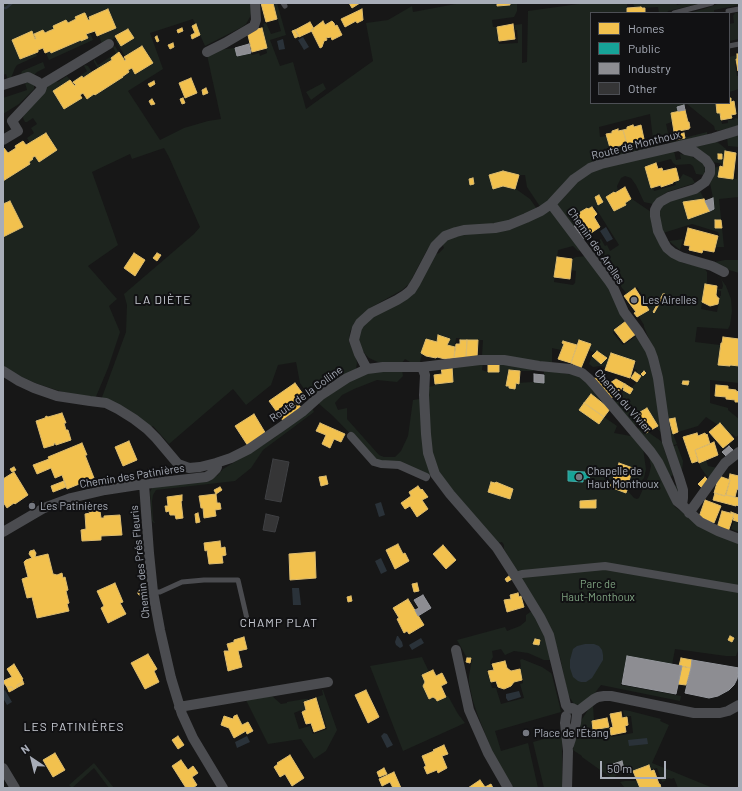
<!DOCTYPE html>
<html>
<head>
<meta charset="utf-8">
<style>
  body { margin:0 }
  #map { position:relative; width:742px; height:791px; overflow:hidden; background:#171717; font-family:Barlow,sans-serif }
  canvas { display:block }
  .frame { position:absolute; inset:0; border:4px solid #a8adb8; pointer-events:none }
  .legend { position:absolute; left:590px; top:12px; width:140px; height:92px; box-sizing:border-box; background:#111113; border:1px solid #4d4f55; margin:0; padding:5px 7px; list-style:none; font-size:12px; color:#a8adb8 }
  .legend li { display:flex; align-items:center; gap:8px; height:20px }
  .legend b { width:20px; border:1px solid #4d4f55 }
  .north { position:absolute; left:12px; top:739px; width:40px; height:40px; -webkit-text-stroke:3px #111113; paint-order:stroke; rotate:325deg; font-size:11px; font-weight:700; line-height:16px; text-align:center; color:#a8adb8 }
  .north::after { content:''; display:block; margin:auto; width:14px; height:18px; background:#a8adb8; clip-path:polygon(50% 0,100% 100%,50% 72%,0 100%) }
  .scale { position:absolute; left:600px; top:761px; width:66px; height:18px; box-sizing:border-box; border:2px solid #a8adb8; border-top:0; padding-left:5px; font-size:12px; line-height:14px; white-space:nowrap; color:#a8adb8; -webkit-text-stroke:3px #111113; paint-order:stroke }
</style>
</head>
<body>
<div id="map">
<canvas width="742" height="791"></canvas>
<div class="frame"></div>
<ul class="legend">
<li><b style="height:11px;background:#f2c14e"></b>Homes</li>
<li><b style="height:11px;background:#17a398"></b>Public</li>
<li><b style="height:11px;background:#8d8d92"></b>Industry</li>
<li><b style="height:11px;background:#353536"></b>Other</li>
</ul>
<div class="north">N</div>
<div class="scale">50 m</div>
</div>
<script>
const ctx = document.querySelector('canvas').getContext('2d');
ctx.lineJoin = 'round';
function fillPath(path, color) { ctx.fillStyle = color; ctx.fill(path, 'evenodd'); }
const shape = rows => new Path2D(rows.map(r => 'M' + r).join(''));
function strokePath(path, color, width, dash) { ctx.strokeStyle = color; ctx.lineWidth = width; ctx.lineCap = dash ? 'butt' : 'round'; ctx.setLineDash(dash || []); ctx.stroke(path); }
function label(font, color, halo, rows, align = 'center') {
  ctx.font = font + ' Barlow,sans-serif'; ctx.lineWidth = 4; ctx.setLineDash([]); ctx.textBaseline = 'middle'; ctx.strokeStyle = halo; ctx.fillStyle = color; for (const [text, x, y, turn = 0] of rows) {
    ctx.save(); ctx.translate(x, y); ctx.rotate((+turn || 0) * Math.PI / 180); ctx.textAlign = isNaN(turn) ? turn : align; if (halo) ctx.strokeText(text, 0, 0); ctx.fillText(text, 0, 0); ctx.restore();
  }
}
fillPath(shape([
  [3,3,250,3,251,12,250,17,246,24,242,27,205,46,193,19,150,33,163,69,128,91,160,140,184,128,208,121,221,119,207,55,216,50,235,48,237,56,251,53,252,55,259,53,260,56,267,53,262,28,264,27,263,24,266,23,271,34,281,31,273,3,277,3,286,35,270,40,280,66,293,62,306,109,373,61,366,23,388,20,412,6,413,12,461,3,497,3,497,6,510,5,510,4,512,3,517,3,517,11,514,17,492,20,493,27,497,27,499,44,518,43,517,30,515,30,514,25,522,24,522,63,527,62,528,11,586,3,627,3,627,13,591,13,591,103,716,103,717,113,720,113,722,124,728,123,728,120,734,120,735,118,739,119,739,126,717,131,717,130,715,130,714,126,687,104,677,107,678,111,671,113,672,122,666,124,668,133,674,132,676,140,707,132,707,135,673,143,663,138,658,137,653,139,650,114,599,127,600,137,607,136,610,148,644,139,648,147,659,145,658,148,600,161,600,168,674,151,676,160,681,159,680,154,691,156,694,158,700,160,704,164,705,170,704,175,696,174,693,166,690,164,676,165,673,163,671,159,645,166,651,188,653,187,654,191,676,185,675,181,679,180,683,174,692,178,695,183,667,192,655,200,653,204,644,202,636,185,631,178,625,176,621,178,617,186,618,191,608,195,608,196,606,197,614,211,626,205,625,203,632,199,651,212,651,220,653,230,656,238,661,246,667,253,675,259,683,263,703,267,707,272,707,285,705,285,701,309,717,312,720,296,721,296,721,291,717,290,717,289,722,289,723,286,722,281,720,278,716,276,721,279,726,286,731,299,732,311,730,325,728,329,697,327,695,342,720,345,719,365,730,366,730,365,739,366,739,383,710,380,710,403,728,408,728,410,739,419,739,435,736,437,732,434,730,435,720,423,718,425,706,417,698,426,678,432,674,418,669,419,673,434,677,444,672,446,669,439,659,367,656,356,644,327,644,325,639,317,649,310,647,308,649,306,637,287,627,294,622,288,620,285,619,286,615,280,612,281,589,247,601,239,605,246,607,245,610,251,619,245,595,207,592,207,588,209,587,208,577,214,578,216,577,217,580,222,574,226,581,236,579,237,581,240,578,245,582,250,578,251,573,246,558,250,554,282,573,285,575,283,576,271,571,270,572,259,576,257,587,256,601,275,615,298,622,314,626,320,614,329,613,333,623,345,625,344,636,336,640,337,653,368,657,380,664,436,656,427,658,426,647,408,635,415,640,423,633,426,614,401,625,390,631,393,633,389,631,388,638,381,641,377,636,373,637,370,634,369,636,362,611,354,606,367,600,366,593,367,589,364,592,356,601,363,606,358,597,351,595,353,589,350,591,344,579,340,577,345,563,341,562,343,564,344,561,350,552,348,552,363,496,356,482,356,483,340,460,340,460,338,456,338,455,347,447,345,449,339,438,335,437,342,426,339,421,353,422,354,420,362,410,362,405,359,402,363,380,363,369,358,365,354,359,345,357,341,358,334,360,329,364,322,370,316,393,306,412,295,433,255,439,253,444,248,442,243,448,238,454,234,489,233,500,230,509,228,533,218,550,209,542,205,541,208,527,187,525,175,519,175,516,189,530,199,537,209,510,221,489,226,454,228,442,234,427,250,409,284,402,290,370,308,354,323,350,332,349,342,356,357,357,363,356,369,324,389,312,400,300,383,296,362,278,365,271,385,246,405,233,389,169,444,153,426,150,428,122,407,107,401,101,400,126,332,127,305,124,294,194,234,200,227,169,157,164,148,132,159,130,154,92,172,118,245,88,266,117,299,109,306,120,332,108,368,95,399,78,397,47,387,35,383,13,373,3,366,3,237,23,227,10,201,3,204,3,181,30,164,29,162,32,160,32,158,35,156,39,161,57,150,46,133,30,143,27,138,34,133,31,128,37,124,33,118,27,122,25,122,23,118,24,113,28,107,46,90,46,87,56,81,58,82,67,76,70,80,53,91,64,109,80,99,81,99,85,97,87,99,94,94,95,95,122,77,129,72,128,70,132,68,136,74,152,63,142,46,125,56,115,40,117,39,121,46,133,38,128,29,109,42,102,44,99,36,116,28,108,9,89,17,90,20,88,20,85,13,84,13,76,17,76,19,68,23,66,21,53,26,54,29,49,31,45,33,43,30,34,34,36,39,35,39,32,32,12,40,20,59,36,53,37,56,17,65,15,68,11,78,8,80,6,74,3,75],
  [633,3,676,3,677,5,687,3,703,3,668,11,667,13,657,13,659,13,658,7,642,8,641,7,634,7],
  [720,3,739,3,739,5,714,10,714,13,689,13,704,9],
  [739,12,739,39,729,41,729,24,734,23,733,16,735,13],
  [90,33,93,40,49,60,46,53,50,51,51,53,81,40,82,41,88,38,86,34],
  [115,46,119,53,111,58,112,60,98,69,94,62,94,59,98,65,116,53,113,47],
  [737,55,737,63,735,64,737,76,739,76,739,89,729,92,729,57],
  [43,62,45,68,37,72,34,75,23,75,21,74,22,71],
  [85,65,88,66,92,72,83,78,82,76,74,81,74,80,87,71,84,66],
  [28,82,34,85,34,89,19,104,3,114,3,98,27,90,25,83],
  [323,83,326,89,311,100,306,92],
  [739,134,739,147,728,146,727,137],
  [715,140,726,149,724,164,712,162,691,148],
  [739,158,739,197,719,199,724,247,716,247,719,236,718,232,692,224,663,233,660,225,660,211,664,203,700,191,704,199,683,202,688,219,709,211,713,198,710,183,713,168,720,166,719,177,737,179],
  [683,239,680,250,669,241,677,240],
  [725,260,739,260,739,273,726,269,715,262],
  [483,362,482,370,488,372,499,372,499,363,534,368,533,371,520,371,509,370,507,386,509,386,516,383,534,382,544,383,544,370,580,376,610,409,591,394,579,410,599,424,604,417,617,426,614,433,631,436,643,448,646,469,644,478,640,482,636,484,635,481,629,479,633,468,620,463,610,487,627,490,634,498,637,499,639,498,649,475,651,466,649,457,655,463,672,502,675,507,698,523,739,542,739,648,736,656,726,656,675,649,672,665,627,656,621,685,681,696,680,701,601,685,594,694,581,704,577,705,574,704,568,695,560,657,554,639,504,549,504,545,502,542,497,543,431,476,428,475,375,459,333,416,318,403,349,381,369,373,402,370,403,376,397,382,377,380,354,389,342,395,335,403,338,410,347,408,347,419,379,455,384,457,395,457,401,451,408,436,413,400,426,398,428,387,434,386,435,384,453,382,452,366],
  [312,408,314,412,263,450,251,468,235,481,156,490,153,495,152,501,153,520,155,523,154,523,152,521,150,492,152,488,215,474,217,476,223,469,274,438],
  [642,426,648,432,661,441,663,444,664,449,673,475,670,477,674,485,678,486,680,492,677,492,636,430],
  [677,445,683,461,682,471,681,472,672,447],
  [706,460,708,466,718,468,709,478,706,475,701,468,699,463],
  [734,520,739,522,739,532,731,529],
  [533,610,544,632,551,660,544,660,528,653,514,651,505,655,501,649,492,651,493,657,490,662,492,669,487,670,492,688,496,688,501,704,524,698,520,684,523,683,520,669,521,666,520,660,522,659,542,667,551,673,552,675,559,703,561,712,495,731,501,751,528,743,538,788,514,788,505,774,493,753,478,716,473,701,469,683,469,676,472,659,467,658,457,640,505,627,507,631,520,626,526,621,526,615],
  [422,657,429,672,423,686,429,699,433,697,436,699,437,701,448,696,458,714,465,723,403,751,370,666],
  [322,690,323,690,337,730,326,751,314,759,301,739,268,744,246,700,272,696,281,704,287,703,287,702,305,699,308,699,308,701,303,703,306,710,302,711,301,710,294,713,299,729,310,726,313,734,327,729,317,697,323,695],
  [593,705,594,721,592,721,593,730,609,727,611,737,633,733,631,716,624,717,623,710,630,711,661,719,660,721,669,725,652,763,713,788,678,788,674,778,671,779,669,778,666,779,665,781,662,782,657,768,629,775,626,774,621,761,613,764,617,775,614,777,610,777,582,757,582,756,573,750,574,744,580,722,590,707],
  [562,734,562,788,544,788,533,742],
  [94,763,114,788,109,788,94,768,72,788,69,785],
  [625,781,637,781,640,788,625,788,620,782]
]), '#1d241e');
fillPath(shape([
  [303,37,309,47,304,50,298,40],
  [283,39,285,49,279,50,277,41],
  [606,227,613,239,607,242,600,231],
  [381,502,385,515,379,517,375,504],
  [381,558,387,571,381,574,375,561],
  [292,588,299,588,301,605,293,605],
  [397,636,398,636,402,642,403,646,402,647,400,648,396,645,395,642],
  [421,638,424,643,412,650,409,645],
  [585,644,594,644,599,646,602,650,603,655,603,660,592,678,586,682,581,682,578,681,573,677,570,668,570,660,573,649,577,646],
  [5,690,12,702,7,705,3,698,3,691],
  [519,691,521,697,508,701,506,698,506,694],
  [384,733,387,734,393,745,387,748,381,736],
  [247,736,250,742,237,748,235,742],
  [647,738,648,744,629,746,628,740]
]), '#2a3239');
const homes = shape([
  [261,3,273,3,277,19,266,22,261,3],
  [349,3,360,3,352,8,349,3],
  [497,3,510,3,510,5,497,6,497,3],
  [641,7,642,8,645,8,645,13,627,13,627,8,641,7],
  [108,9,116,28,97,36,95,31,86,34,88,38,81,41,81,40,51,53,50,51,45,53,43,48,38,50,38,52,20,59,12,40,32,31,35,39,36,39,34,34,43,30,45,33,49,31,54,29,53,26,66,20,68,23,76,19,75,17,84,13,85,13,88,20,90,20,89,17,108,9],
  [362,9,363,20,357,23,356,21,345,27,341,19,362,9],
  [323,21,325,25,332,21,334,23,335,26,337,25,342,35,332,40,331,37,326,38,327,40,324,41,322,47,320,48,311,30,323,21],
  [310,22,314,29,311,30,312,31,299,37,295,30,310,22],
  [196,24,200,35,192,39,191,35,195,33,192,26,196,24],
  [513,24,515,39,499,41,497,27,513,24],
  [182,28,183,31,178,33,177,30,182,28],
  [262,28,267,48,252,52,247,31,262,28],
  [128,29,134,38,121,46,115,36,128,29],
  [295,30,299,36,295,38,292,31,295,30],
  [157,36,159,41,157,42,155,37,157,36],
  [173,43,174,47,170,49,168,45,173,43],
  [142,46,153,63,135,74,132,68,128,70,129,72,122,77,123,77,95,95,94,94,87,99,83,93,80,95,82,98,64,109,53,91,70,80,75,86,76,85,73,82,82,76,83,78,92,72,112,60,111,58,119,52,125,61,126,60,124,57,142,46],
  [737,54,739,54,738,71,736,59,737,59,737,54],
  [191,78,197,93,185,98,179,83,191,78],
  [154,81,155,84,150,87,148,84,154,81],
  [206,88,208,93,203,95,202,90,206,88],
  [183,98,185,103,182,104,180,99,183,98],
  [729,98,731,98,731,102,734,101,736,114,731,115,732,118,721,120,720,113,717,113,716,103,729,103,729,98],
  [152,99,155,104,151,105,149,101,152,99],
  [685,110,688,122,689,122,690,128,689,128,689,129,674,132,671,113,685,110],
  [633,125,634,127,641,125,644,139,627,144,623,130,627,129,627,127,633,125],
  [618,129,618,131,623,130,627,144,610,148,606,134,612,133,612,131,618,129],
  [46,133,57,150,39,162,35,156,32,158,33,159,29,162,30,164,3,181,3,149,4,148,8,153,16,148,15,146,23,141,26,145,46,133],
  [684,133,685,138,676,140,675,135,684,133],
  [725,151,736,153,733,179,718,177,720,166,723,167,725,151],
  [718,154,722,154,722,159,718,159,718,154],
  [656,163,658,169,662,168,663,171,676,168,679,180,673,182,673,183,661,187,661,185,651,188,645,167,656,163],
  [503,171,519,175,515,189,503,186,493,189,489,175,503,171],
  [473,178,474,184,470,185,469,179,473,178],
  [625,187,631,199,625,203,626,205,614,211,606,197,614,192,615,193,625,187],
  [599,195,603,202,598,205,595,197,599,195],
  [704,199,710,211,688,219,683,202,704,199],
  [10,201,23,227,3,237,3,204,10,201],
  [592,207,597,214,594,217,600,227,588,235,577,217,578,216,577,214,587,208,588,209,592,207],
  [715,220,721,220,722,228,715,228,715,220],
  [688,228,718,236,714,252,703,250,702,253,689,250,690,246,684,245,688,228],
  [134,253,145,260,135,276,124,268,134,253],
  [157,253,161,255,157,261,153,258,157,253],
  [557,257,572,259,570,279,554,277,557,257],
  [705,284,717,286,716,295,718,298,719,298,718,304,710,306,702,302,705,284],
  [635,288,649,310,637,317,634,313,636,312,624,296,635,288],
  [663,294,665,294,654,313,653,312,663,294],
  [626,321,636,334,624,343,614,330,626,321],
  [438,335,450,339,447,345,455,347,454,358,445,359,437,357,436,358,426,356,421,353,426,339,437,342,438,335],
  [723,337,739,339,739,366,730,365,730,366,718,365,721,343,722,343,723,337],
  [460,340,467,340,466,358,454,358,456,344,460,344,460,340],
  [467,340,478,340,477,358,466,358,467,340],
  [579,340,591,344,581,368,571,363,579,340],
  [563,341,577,345,571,363,558,359,564,344,562,343,563,341],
  [597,351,607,358,601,364,592,356,597,351],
  [611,353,635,361,630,378,605,370,611,353],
  [488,361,499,362,499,372,488,372,488,361],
  [452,366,453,382,435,384,434,375,442,374,441,367,452,366],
  [509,370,520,371,519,384,516,383,515,389,509,388,509,386,506,386,509,370],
  [644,371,646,373,643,376,641,374,644,371],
  [635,372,641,376,637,382,631,378,635,372],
  [598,374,610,383,616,379,625,384,619,392,617,390,611,399,594,379,598,374],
  [683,381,689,381,688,385,682,384,683,381],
  [295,383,303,394,295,399,302,409,284,422,269,401,295,383],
  [625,384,633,389,630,394,623,390,624,388,623,387,625,384],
  [716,385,728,386,728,389,736,390,736,391,739,392,739,402,735,402,735,400,726,399,726,397,715,396,716,385],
  [591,394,610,409,604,417,584,403,591,394],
  [584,403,604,417,599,424,579,410,584,403],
  [647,408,658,426,646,433,635,415,647,408],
  [62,413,66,423,64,423,66,430,68,430,71,440,56,445,55,443,54,443,54,445,44,448,36,421,45,418,46,416,48,417,62,413],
  [254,414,266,434,248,446,235,426,254,414],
  [675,418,678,432,673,434,669,419,675,418],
  [320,423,345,434,341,442,334,439,330,448,322,444,326,435,316,431,320,423],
  [720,423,734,439,723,448,709,432,720,423],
  [697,433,698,436,705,433,706,435,707,434,710,444,695,450,698,461,692,463,683,437,697,433],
  [129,441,137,460,123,466,115,447,129,441],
  [714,442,718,455,699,463,695,450,714,442],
  [82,443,87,455,85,455,94,478,67,489,62,475,55,478,51,468,37,474,33,465,49,459,48,457,82,443],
  [619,463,633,468,629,481,630,482,626,493,610,487,619,463],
  [14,467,16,470,12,472,10,469,14,467],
  [149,469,153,470,152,474,148,473,149,469],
  [14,472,28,495,15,504,14,503,7,508,3,502,3,479,14,472],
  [730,474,739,476,739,490,737,489,735,497,726,495,730,480,729,479,730,474],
  [326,476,328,484,321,486,319,477,326,476],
  [719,476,730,480,725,496,714,493,719,476],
  [705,477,709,481,702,488,698,484,705,477],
  [64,481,66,487,53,492,51,486,64,481],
  [491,482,495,483,496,482,513,489,510,499,488,492,491,482],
  [87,484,88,487,83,488,82,485,87,484],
  [418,486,421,490,422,489,428,497,422,500,428,509,417,517,410,506,405,509,401,503,411,496,409,492,418,486],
  [220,487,222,490,216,494,214,490,220,487],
  [715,493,725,496,726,495,739,498,739,506,736,505,736,506,713,500,715,493],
  [216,494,217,503,220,503,221,509,215,510,216,516,204,518,203,508,201,508,199,496,216,494],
  [182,495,182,501,181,501,183,518,176,519,175,515,170,515,169,511,166,512,165,506,168,506,167,497,182,495],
  [596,500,596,508,580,508,580,501,596,500],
  [705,500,721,506,714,523,699,517,705,500],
  [33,502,35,506,30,509,28,506,33,502],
  [89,511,100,511,101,518,104,518,104,516,120,515,122,535,101,536,101,540,82,541,81,530,86,529,85,514,90,513,89,511],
  [722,511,734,514,728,532,717,528,722,511],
  [731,512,739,515,739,522,733,520,734,518,733,517,734,514,731,513,731,512],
  [198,513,200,522,196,523,195,514,198,513],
  [220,541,221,548,225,547,226,555,222,556,223,563,209,564,207,550,205,551,204,543,220,541],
  [398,544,403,554,405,553,409,561,395,569,386,550,398,544],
  [443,545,456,560,446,569,433,554,443,545],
  [34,550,36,553,35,557,48,554,53,574,57,575,62,573,63,578,65,577,68,590,66,591,69,603,67,604,69,611,37,618,32,597,27,598,22,579,28,577,24,562,26,560,32,558,29,554,30,551,34,550],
  [315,552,316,578,290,580,289,554,315,552],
  [510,575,512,579,507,582,505,579,510,575],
  [115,583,123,602,120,603,126,614,108,623,101,608,104,606,97,591,115,583],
  [417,583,419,591,414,592,412,584,417,583],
  [138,591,144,594,143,597,138,594,138,591],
  [518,593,519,597,521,596,524,607,507,612,504,600,511,599,510,595,518,593],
  [351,596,352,601,348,602,347,597,351,596],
  [408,599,424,625,409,634,407,631,404,633,397,619,399,618,393,608,408,599],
  [730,636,734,638,732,642,728,640,730,636],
  [244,637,247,649,238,651,242,667,228,671,224,651,229,651,227,644,234,642,234,640,244,637],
  [535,639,540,640,539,645,533,644,535,639],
  [148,654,157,669,154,671,159,682,145,689,131,663,148,654],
  [467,658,471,658,470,663,466,662,467,658],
  [681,658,692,660,691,668,679,666,681,658],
  [505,661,507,668,511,671,520,669,522,680,514,682,511,686,504,689,498,687,496,681,491,682,488,671,494,670,492,664,505,661],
  [14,664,23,679,22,679,23,682,17,685,18,687,13,690,12,687,7,687,3,682,5,680,12,677,7,669,14,664],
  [682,666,691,668,686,685,678,684,682,666],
  [433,670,436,676,442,673,447,683,441,686,446,697,437,701,436,699,433,697,429,699,423,686,425,682,422,675,433,670],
  [23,682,24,684,18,687,17,685,23,682],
  [7,687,12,687,13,690,9,692,7,687],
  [366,690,379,717,368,723,355,695,366,690],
  [316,698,325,728,314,732,311,723,306,724,302,712,306,710,304,702,316,698],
  [621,712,622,718,627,717,628,725,625,726,626,732,611,735,610,728,613,727,610,714,621,712],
  [237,715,242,725,248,722,253,731,247,734,246,731,234,738,229,728,221,725,224,716,233,719,234,716,237,715],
  [607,718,609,727,593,730,592,721,607,718],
  [178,736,184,745,178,749,172,740,178,736],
  [444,745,448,754,442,756,447,768,438,773,437,770,427,774,424,767,426,766,422,756,434,751,433,750,444,745],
  [55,753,65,770,53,777,43,760,55,753],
  [290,755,304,778,292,786,285,774,280,777,274,767,278,764,277,763,290,755],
  [181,760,188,770,193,766,198,773,192,777,197,785,193,788,186,788,172,766,181,760],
  [649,765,651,771,654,770,659,784,660,784,661,788,640,788,633,771,649,765],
  [384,768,387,774,379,777,377,772,384,768],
  [394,772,401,788,393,788,390,782,382,786,379,779,394,772],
  [480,780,485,787,491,784,493,788,468,788,480,780]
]);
fillPath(homes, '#f2c14e');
strokePath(homes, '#dcbb6e', 1);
const public = shape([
  [568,471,585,472,584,473,590,474,589,479,583,479,583,482,568,481,568,471]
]);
fillPath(public, '#17a398');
strokePath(public, '#42a6a2', 1);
const industry = shape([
  [249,44,251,53,237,56,235,48,249,44],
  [684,105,685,110,678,111,677,107,684,105],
  [713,198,714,209,710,211,705,201,713,198],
  [580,222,588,235,583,239,574,226,580,222],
  [534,374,544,375,544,383,534,382,534,374],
  [729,446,733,450,726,456,722,452,729,446],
  [423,595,431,608,418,616,415,610,419,608,414,600,423,595],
  [627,656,682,666,676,694,622,684,627,656],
  [692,660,739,668,737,679,734,685,729,690,718,696,709,698,685,693,691,668,692,660],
  [622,761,624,769,616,772,613,764,622,761]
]);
fillPath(industry, '#8d8d92');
strokePath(industry, '#95979d', 1);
strokePath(shape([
  [3,8,6,8,12,3]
]), '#2a3239', 2.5);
const building = shape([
  [273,459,289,462,281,502,265,499,273,459],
  [266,514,279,517,275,532,263,530,266,514]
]);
fillPath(building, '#353536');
strokePath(building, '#3f4043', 1);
strokePath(shape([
  [283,3,285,6],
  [728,11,739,9],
  [674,13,712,3],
  [729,46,739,44],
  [153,592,160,592,182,582,204,580,238,580,248,623]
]), '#4b4c50', 5);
strokePath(shape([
  [351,436,374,462,381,464,399,465,426,477],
  [515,576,522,574,605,566,739,589]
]), '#4b4c50', 8);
strokePath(shape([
  [207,52,225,43,254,26,256,20,255,3],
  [3,85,28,77,38,82,41,85,109,44],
  [3,140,18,131,12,121,41,90,42,87,41,85],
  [680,146,686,150,695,152,706,160,710,166,710,173,705,182,695,189,669,197,660,202,657,206,655,210,655,216,658,231,664,243,667,248,673,253,681,257,712,266,724,272],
  [551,204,609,281,613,287,624,312,639,332,650,350,653,358,658,378,667,442,679,477,683,490,683,498,682,505],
  [422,367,480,360,504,360,539,366,570,369,582,373,589,379,597,388,651,452,658,462,674,495,677,501,682,505,700,522,718,531,739,539],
  [367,369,359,354,354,340,357,328,360,323,371,313,397,300,405,295,411,290,416,282,435,246,445,236,456,232,464,230,495,228,509,225,526,218,541,211,551,204,574,179,590,168,601,164,713,138,739,130],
  [3,371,19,381,34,388,57,396,90,401,106,403,118,409,134,419,147,429,156,438,178,464,189,468,200,467,216,463,231,458,249,449,281,427,302,412,321,395,347,378,367,369,383,367,422,367,425,375,424,395,426,434,428,453,435,474,450,494,497,548,515,576,540,617,549,635,566,705,569,709],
  [144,484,149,553,153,592,160,630,171,678,182,714,193,738,223,788],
  [689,513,725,463,739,452],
  [3,532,44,508,71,498,105,490,144,484,206,477,210,475,216,469,217,467,216,463],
  [456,650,469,710,488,753,508,788],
  [179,707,328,682],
  [577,712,594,699,598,697,604,696,611,696,694,713,720,713,728,711,739,705],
  [566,716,565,723,568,751,567,788],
  [569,745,576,723,577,714,576,710,572,708],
  [3,768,15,788]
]), '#4b4c50', 10);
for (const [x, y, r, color] of [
  [634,300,4,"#757880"],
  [579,477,4,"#757880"],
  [32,506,4,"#757880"],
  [526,733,4,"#757880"]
]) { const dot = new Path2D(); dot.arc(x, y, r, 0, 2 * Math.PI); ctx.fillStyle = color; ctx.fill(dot); strokePath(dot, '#111113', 1.5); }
label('11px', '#a8adb8', '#111113', [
  ["Route de Monthoux",636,145,-14],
  ["Chemin des Arelles",596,246,55],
  ["Route de la Colline",306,394,-36],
  ["Chemin du Vivier",623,401,49],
  ["Chemin des Patinières",132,476,-9],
  ["Chemin des Prés Fleuris",140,562,-96]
]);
label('11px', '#a8adb8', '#111113', [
  ["Les Airelles",642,300],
  ["Chapelle de",587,471],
  ["Haut Monthoux",587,484],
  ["Les Patinières",40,506],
  ["Place de l'Étang",534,733]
], 'left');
label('11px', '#7fa381', '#111113', [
  ["Parc de",598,584],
  ["Haut-Monthoux",598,597]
]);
ctx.letterSpacing = '1px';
label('12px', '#c9ccd4', '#111113', [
  ["LA DIÈTE",163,300],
  ["CHAMP PLAT",279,623],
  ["LES PATINIÈRES",74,727]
]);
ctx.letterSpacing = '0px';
</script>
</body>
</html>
